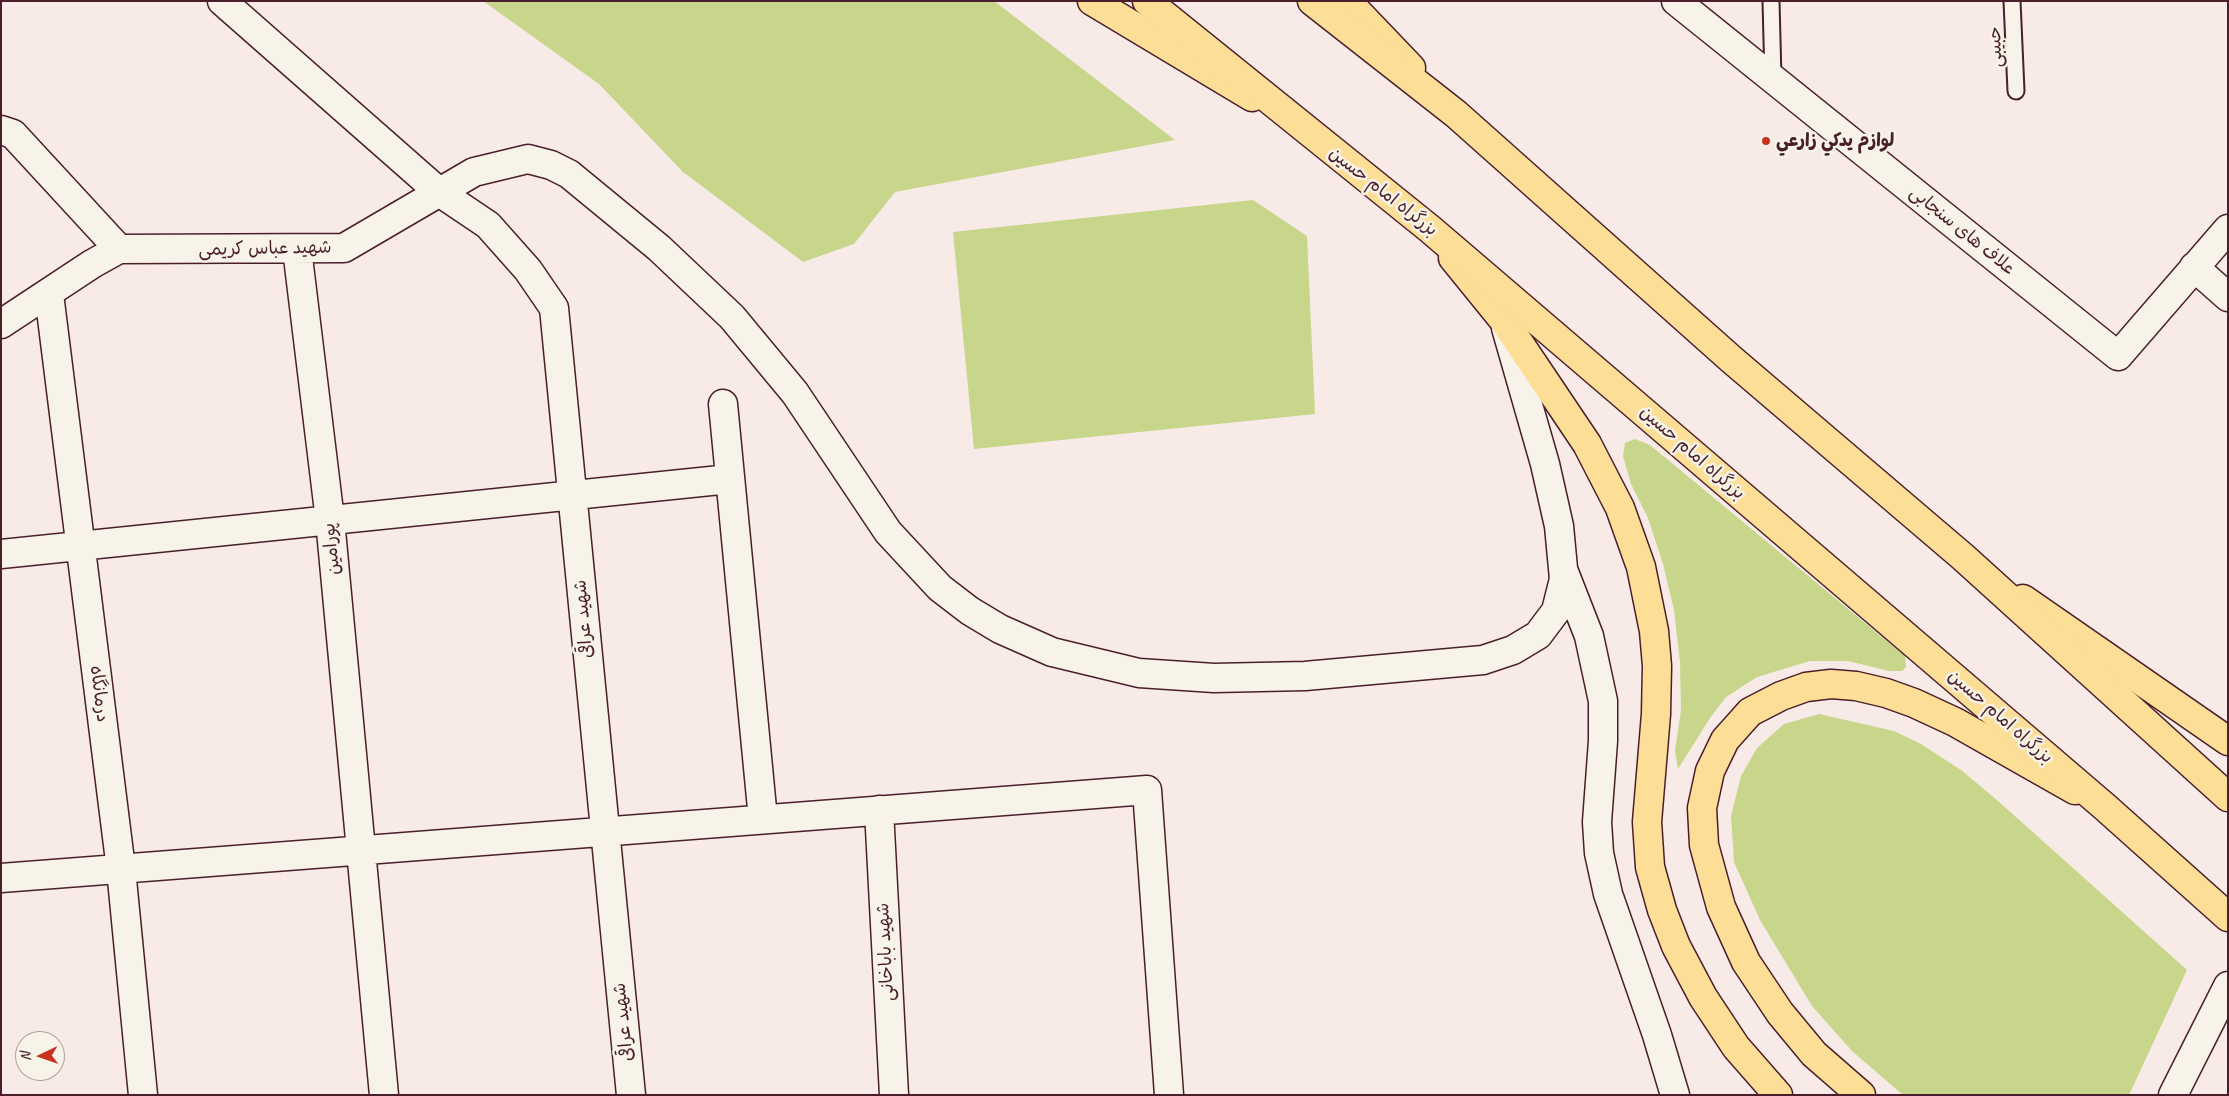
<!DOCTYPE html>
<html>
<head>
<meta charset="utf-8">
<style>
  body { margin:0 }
  #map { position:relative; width:2229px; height:1096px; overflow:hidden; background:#f7eae7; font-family:Caveat,sans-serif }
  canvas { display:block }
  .frame { position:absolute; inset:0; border:2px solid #4a1f2b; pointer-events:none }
  .north { position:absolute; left:15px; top:1031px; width:50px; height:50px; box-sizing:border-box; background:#f7f3e8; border:1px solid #b29e9c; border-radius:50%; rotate:267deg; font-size:14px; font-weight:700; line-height:20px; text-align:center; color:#4a1f2b }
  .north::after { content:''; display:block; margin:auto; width:18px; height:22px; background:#c8321e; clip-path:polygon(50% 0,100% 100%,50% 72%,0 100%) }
</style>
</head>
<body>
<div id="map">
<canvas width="2229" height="1096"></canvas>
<div class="frame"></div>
<div class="north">N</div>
</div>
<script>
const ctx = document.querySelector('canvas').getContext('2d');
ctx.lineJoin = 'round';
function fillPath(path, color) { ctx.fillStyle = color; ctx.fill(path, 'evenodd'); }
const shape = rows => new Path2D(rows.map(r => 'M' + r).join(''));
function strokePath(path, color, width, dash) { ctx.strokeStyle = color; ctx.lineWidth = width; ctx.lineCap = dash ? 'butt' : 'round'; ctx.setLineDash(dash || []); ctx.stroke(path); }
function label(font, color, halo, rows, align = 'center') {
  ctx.font = font + ' Caveat,"Playpen Sans Arabic",sans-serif'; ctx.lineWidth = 5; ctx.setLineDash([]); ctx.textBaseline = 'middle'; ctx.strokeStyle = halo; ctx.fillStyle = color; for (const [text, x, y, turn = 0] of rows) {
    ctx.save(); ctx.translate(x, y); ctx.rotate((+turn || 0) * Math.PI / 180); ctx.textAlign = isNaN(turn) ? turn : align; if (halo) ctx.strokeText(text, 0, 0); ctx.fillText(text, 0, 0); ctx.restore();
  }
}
fillPath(shape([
  [483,1,994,1,1175,140,895,192,854,244,803,262,683,172,599,84],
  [1253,200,1307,236,1315,414,974,449,953,232],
  [1635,439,1650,445,1905,656,1906,667,1902,671,1889,671,1848,661,1810,661,1757,677,1726,697,1710,718,1678,769,1675,751,1681,710,1680,662,1674,610,1663,564,1648,518,1631,484,1623,456,1625,443],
  [1819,714,1894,731,1921,744,1961,770,1998,801,2187,970,2129,1095,1903,1095,1852,1051,1812,1006,1760,920,1734,862,1731,816,1741,776,1757,748,1784,724]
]), '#c7d68a');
const service = shape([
  [1771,1,1773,79],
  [2012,1,2016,91]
]);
const minor = shape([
  [222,1,439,192,488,225,528,270,554,308,631,1095],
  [1676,1,2118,356,2228,229],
  [1,130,13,134,119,249],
  [297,249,330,520,384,1095],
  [2194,267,2228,297],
  [49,294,121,869,143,1095],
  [1,324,92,264,119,249,344,248,474,172,528,159,551,165,569,174,659,248,732,317,795,393,888,532,940,588,970,611,1000,629,1052,652,1139,673,1214,678,1305,676,1483,660,1513,650,1538,635,1556,611,1564,579,1559,526,1545,464,1506,328],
  [723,404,763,819],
  [1,554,730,479],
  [1564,572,1589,636,1603,701,1603,741,1597,822,1599,853,1608,894,1657,1035,1675,1095],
  [879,810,894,1095],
  [1,878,1147,790,1169,1095]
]);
const secondary = shape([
  [2173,1095,2228,986]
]);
const primary = shape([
  [1092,1,1252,97],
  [1347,1,1411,68],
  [1453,258,1505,322,1587,444,1620,508,1641,567,1654,631,1657,666,1656,714,1647,822,1650,867,1662,910,1676,946,1703,997,1736,1047,1778,1095],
  [2023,599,2228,741],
  [1861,1095,1814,1054,1780,1013,1746,962,1721,907,1704,845,1702,808,1710,771,1725,740,1750,712,1781,696,1806,687,1831,684,1856,686,1886,693,1914,703,1955,722,2075,790]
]);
const trunk = shape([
  [1147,1,1430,229,2105,807,2228,917],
  [1312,1,1456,114,1731,359,1963,557,2228,797]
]);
strokePath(service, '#4a1f2b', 19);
strokePath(minor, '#4a1f2b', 31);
strokePath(secondary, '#4a1f2b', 31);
strokePath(primary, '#4a1f2b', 31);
strokePath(trunk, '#4a1f2b', 31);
strokePath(service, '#f7f3e8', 15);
strokePath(minor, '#f7f3e8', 28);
strokePath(secondary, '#f7f3e8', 28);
strokePath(primary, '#fdde96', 28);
strokePath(trunk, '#fdde96', 28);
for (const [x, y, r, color] of [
  [1766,141,5,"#c8321e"]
]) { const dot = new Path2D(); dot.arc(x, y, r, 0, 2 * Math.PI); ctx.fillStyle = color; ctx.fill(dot); strokePath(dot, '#f7f3e8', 2); }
label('18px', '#4a1f2b', '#f7f3e8', [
  ["حبیبی",1996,47,-92],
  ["بزرگراه امام حسین",1383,192,38],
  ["علاف های سنجابی",1962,231,39],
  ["شهید عباس کریمی",265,249,-1],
  ["بزرگراه امام حسین",1692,453,41],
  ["پورامین",332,549,-96],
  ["شهید عراقی",584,619,-95],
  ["درمانگاه",99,694,83],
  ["بزرگراه امام حسین",2000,717,41],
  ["شهید باباخانی",886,952,-93],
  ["شهید عراقی",624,1022,-96]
]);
label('bold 18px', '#4a1f2b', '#f7f3e8', [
  ["لوازم يدكي زارعي",1776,141]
], 'left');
</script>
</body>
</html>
